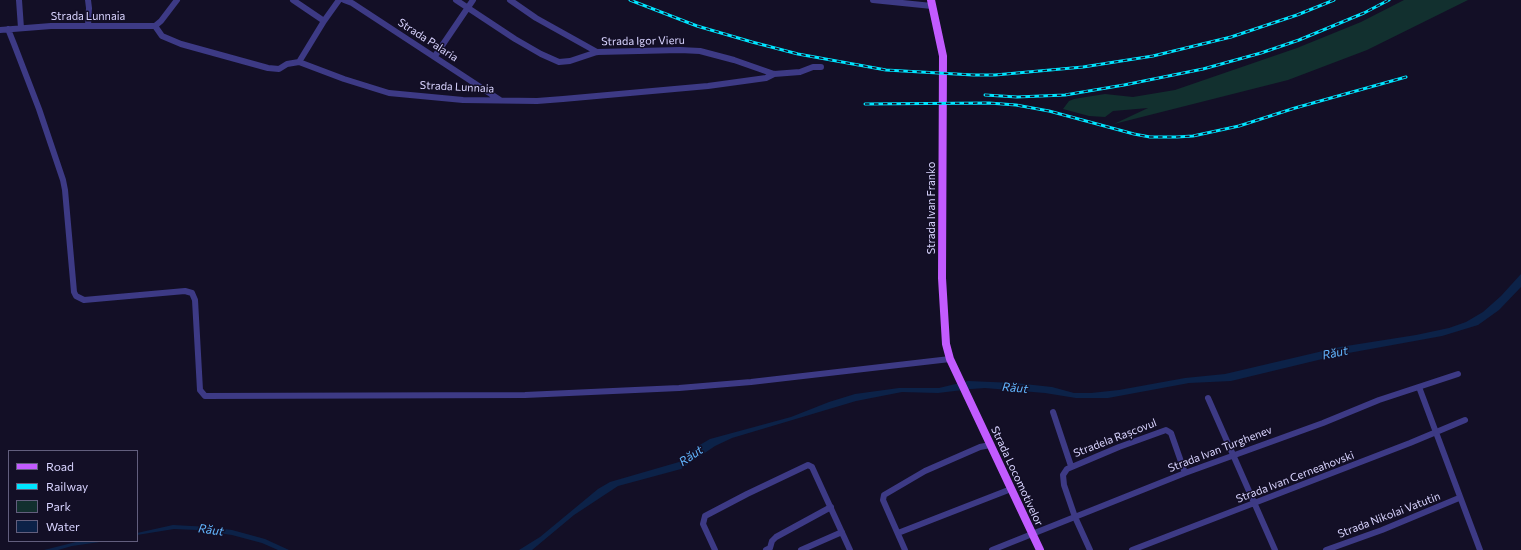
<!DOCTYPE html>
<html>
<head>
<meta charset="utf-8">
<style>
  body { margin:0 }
  #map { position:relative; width:1521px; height:550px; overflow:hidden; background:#130f26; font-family:Commissioner,sans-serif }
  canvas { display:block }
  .legend { position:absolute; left:8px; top:450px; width:130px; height:92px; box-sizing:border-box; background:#130f26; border:1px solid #625e7d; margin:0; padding:5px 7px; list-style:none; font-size:12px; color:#d9d4ff }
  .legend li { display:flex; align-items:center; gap:8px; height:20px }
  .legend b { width:20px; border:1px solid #625e7d }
</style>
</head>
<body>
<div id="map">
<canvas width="1521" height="550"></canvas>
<ul class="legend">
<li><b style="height:5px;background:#c25bff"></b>Road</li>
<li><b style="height:5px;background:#00e5ff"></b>Railway</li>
<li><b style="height:11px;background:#12302f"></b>Park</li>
<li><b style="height:11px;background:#0c2248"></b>Water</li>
</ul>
</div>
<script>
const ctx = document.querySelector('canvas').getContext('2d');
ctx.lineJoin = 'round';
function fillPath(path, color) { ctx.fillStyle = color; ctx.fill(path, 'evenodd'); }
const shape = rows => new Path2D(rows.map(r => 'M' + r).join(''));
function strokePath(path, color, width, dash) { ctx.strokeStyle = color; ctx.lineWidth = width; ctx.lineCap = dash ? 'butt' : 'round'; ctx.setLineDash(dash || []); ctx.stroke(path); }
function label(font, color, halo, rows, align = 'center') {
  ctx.font = font + ' Commissioner,sans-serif'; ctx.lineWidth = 3; ctx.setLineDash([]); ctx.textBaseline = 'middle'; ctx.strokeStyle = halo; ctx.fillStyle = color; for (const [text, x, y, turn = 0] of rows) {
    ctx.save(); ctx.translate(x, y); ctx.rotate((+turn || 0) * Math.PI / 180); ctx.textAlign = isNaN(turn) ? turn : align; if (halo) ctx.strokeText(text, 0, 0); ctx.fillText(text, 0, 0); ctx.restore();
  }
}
fillPath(shape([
  [1404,0,1468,0,1367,50,1288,80,1114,124,1148,108,1113,111,1105,117,1089,116,1063,109,1069,101,1074,99,1086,97,1105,94,1133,97,1175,90,1297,48,1361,22]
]), '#12302f');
fillPath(shape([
  [1521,274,1521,287,1499,310,1478,325,1442,336,1343,354,1231,381,1189,383,1108,398,1076,398,1045,393,985,388,971,389,938,393,902,392,856,401,732,438,715,446,681,469,618,486,574,515,532,550,519,550,540,537,598,489,610,482,679,462,698,446,710,439,791,417,829,402,855,394,899,388,939,388,968,381,1015,383,1052,387,1074,393,1091,393,1119,390,1185,378,1225,374,1340,347,1416,335,1449,328,1466,322,1483,312,1501,296],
  [173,525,210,527,232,530,265,539,289,550,278,550,262,543,232,535,197,530,174,529,137,535,137,533],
  [90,541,107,541,72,546,58,550,44,550,76,542]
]), '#0c2248');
strokePath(shape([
  [19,0,21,28],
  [88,0,89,8,88,26],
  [293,0,324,21],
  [344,0,352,3,500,100],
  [456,0,515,39,541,54,559,62,570,61,597,52,680,50,700,51,734,60,774,74,800,72,813,67,821,67],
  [510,0,536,18,597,52],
  [873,0,932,6],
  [155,26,162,36,181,44,268,68,279,69,287,64,299,62,344,79,389,93,463,100,537,101,563,99,708,86,766,78,774,74],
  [8,29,14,44,39,109,63,180,65,190,74,292,76,296,84,300,185,291,192,293,195,300,200,390,205,396,525,395,679,388,751,382,950,359],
  [0,30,51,26,155,26,161,21,177,0],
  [435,56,473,0],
  [299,62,324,21,339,0],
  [1419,387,1480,550],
  [1208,398,1275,550],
  [1053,412,1071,466],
  [898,533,1011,489],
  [715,550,703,524,705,516,747,494,808,465,812,467,850,550],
  [766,550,770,548,772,541,776,537,831,507],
  [801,550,842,532],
  [905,550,883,500,884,495,925,471,980,447,990,445],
  [992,550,1185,473,1323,423,1379,400,1458,374],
  [1090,550,1075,517,1064,485,1063,475,1067,469,1119,447,1166,430,1171,433,1185,473],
  [1132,550,1410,443,1465,420],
  [1326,550,1382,530,1459,498]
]), '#3d3a85', 6);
strokePath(shape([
  [931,0,943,56,942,278,946,344,950,359,1040,550]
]), '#c25bff', 8);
const rail = shape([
  [630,0,697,26,752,42,798,54,886,70,973,75,995,75,1083,67,1153,56,1231,37,1297,15,1334,0],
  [985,95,1017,97,1065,95,1124,85,1203,69,1261,53,1299,40,1364,13,1389,0],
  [865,104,989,103,1016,105,1049,111,1134,134,1150,137,1177,137,1193,136,1239,126,1295,108,1406,77]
]);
strokePath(rail, '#00e5ff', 3);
strokePath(rail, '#130f26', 1.5, [4.5]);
label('11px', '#d9d4ff', '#130f26', [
  ["Strada Lunnaia",88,16],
  ["Strada Palaria",428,40,33],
  ["Strada Igor Vieru",643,41,-1],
  ["Strada Lunnaia",457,87,3],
  ["Strada Ivan Franko",931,208,-90],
  ["Stradela Rașcovul",1115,438,-21],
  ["Strada Ivan Turghenev",1220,449,-21],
  ["Strada Locomotivelor",1017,476,65],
  ["Strada Ivan Cerneahovski",1295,477,-21],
  ["Strada Nikolai Vatutin",1389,515,-21]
]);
label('italic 12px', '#62b6ff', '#130f26', [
  ["Răut",1335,353,-12],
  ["Răut",1015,388,5],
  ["Răut",691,456,-34],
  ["Răut",211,530,8]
]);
</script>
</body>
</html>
